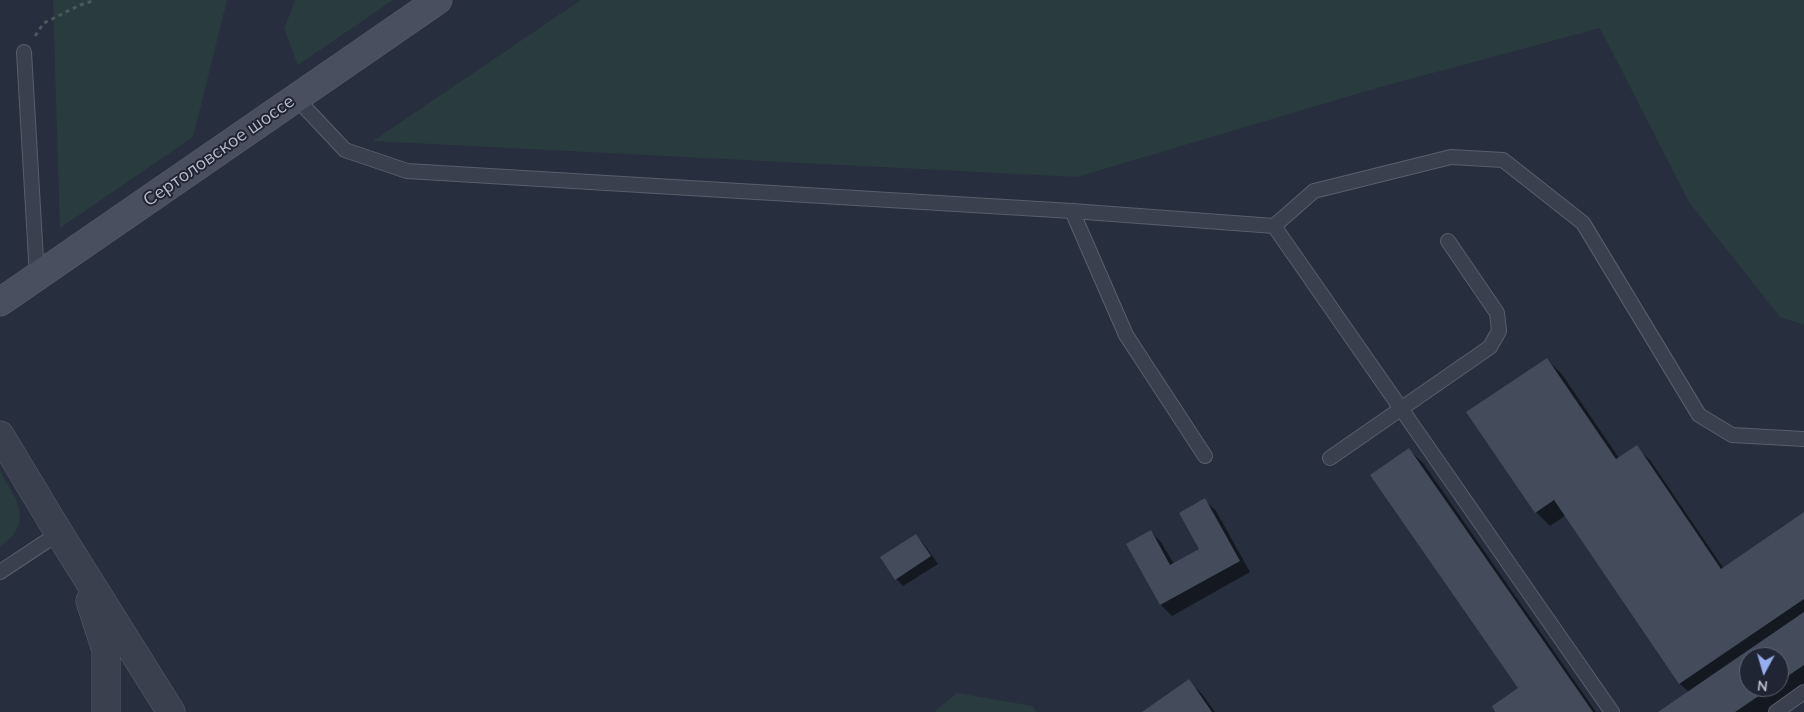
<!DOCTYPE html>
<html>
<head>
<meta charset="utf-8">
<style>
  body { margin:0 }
  #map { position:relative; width:1804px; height:712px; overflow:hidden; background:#272e3d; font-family:Mulish,sans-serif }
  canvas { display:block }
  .north { position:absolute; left:1739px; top:647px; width:50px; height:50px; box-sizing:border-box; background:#202533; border:1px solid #5c616f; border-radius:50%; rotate:186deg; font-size:14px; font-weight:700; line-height:20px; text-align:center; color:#b7bcc8 }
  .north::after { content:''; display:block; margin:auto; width:18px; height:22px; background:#96adef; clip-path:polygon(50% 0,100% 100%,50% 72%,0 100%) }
</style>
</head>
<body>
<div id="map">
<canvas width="1804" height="712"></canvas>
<div class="north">N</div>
</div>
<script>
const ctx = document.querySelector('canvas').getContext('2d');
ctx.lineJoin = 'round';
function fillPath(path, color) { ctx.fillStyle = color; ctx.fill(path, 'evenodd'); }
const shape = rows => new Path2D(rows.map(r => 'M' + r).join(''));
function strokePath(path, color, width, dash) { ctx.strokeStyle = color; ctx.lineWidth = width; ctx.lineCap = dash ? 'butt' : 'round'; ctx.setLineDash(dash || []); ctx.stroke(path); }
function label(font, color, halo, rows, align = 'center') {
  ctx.font = font + ' Mulish,sans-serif'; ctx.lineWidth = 4; ctx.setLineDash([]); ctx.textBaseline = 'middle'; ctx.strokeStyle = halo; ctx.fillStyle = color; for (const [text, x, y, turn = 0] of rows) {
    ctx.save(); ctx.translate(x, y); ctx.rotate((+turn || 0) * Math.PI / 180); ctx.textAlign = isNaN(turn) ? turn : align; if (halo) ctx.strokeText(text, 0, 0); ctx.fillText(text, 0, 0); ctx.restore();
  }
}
fillPath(shape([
  [53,0,227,0,193,137,60,228],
  [295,0,393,0,298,65,284,29],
  [581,0,1804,0,1804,325,1780,317,1689,202,1600,28,1373,89,1077,177,373,141],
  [0,471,16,499,19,509,20,518,18,527,13,535,0,547],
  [957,693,1033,706,1036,712,934,712]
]), '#2a3b3f');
fillPath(shape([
  [1547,360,1561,373,1619,458,1636,447,1650,460,1724,569,1804,514,1804,688,1769,712,1660,712,1689,692,1680,684,1566,515,1550,526,1536,512],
  [1749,657,1779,657,1779,687,1749,687],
  [1409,450,1423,463,1596,712,1497,712,1519,689],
  [1205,500,1216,511,1250,572,1172,616,1161,605,1127,545,1151,532,1161,542,1174,564,1201,549],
  [916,535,923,543,938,564,903,586,896,579],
  [1188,681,1202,694,1215,712,1144,712]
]), '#0007');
fillPath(shape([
  [1547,358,1616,459,1637,445,1721,569,1804,512,1804,599,1679,684,1554,500,1535,513,1466,412],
  [1409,448,1593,712,1495,712,1492,706,1518,688,1370,475],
  [1205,498,1240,561,1160,605,1126,544,1151,530,1170,565,1199,549,1179,513],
  [916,534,931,556,895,580,880,557],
  [1804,612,1804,665,1779,682,1779,657,1749,657,1749,687,1772,687,1735,712,1658,712],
  [1189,679,1212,712,1142,712]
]), '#444c5c');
const lane = shape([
  [24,52,37,277],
  [296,98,345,150,407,171,1072,211,1126,335,1205,456],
  [1072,211,1274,226,1612,712],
  [1274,226,1314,191,1451,157,1503,160,1583,223,1699,415,1732,435,1804,439],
  [1330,458,1490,347,1499,331,1497,313,1448,241],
  [0,572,59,533],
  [1776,712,1804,692]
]);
const street = shape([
  [0,435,59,533,171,712],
  [90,601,106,650,106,712]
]);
const secondary = shape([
  [0,302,438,0]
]);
strokePath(lane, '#595e6b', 16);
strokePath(street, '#595e6b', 29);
strokePath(secondary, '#595e6b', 29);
strokePath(shape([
  [35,36,44,23,80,5,95,0]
]), '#49585d', 3, [4, 4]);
strokePath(lane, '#3b404e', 14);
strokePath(street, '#3b404e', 28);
strokePath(secondary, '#4a4f60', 28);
label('18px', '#b7bcc8', '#202533', [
  ["Сертоловское шоссе",219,151,-35]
]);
</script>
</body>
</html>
